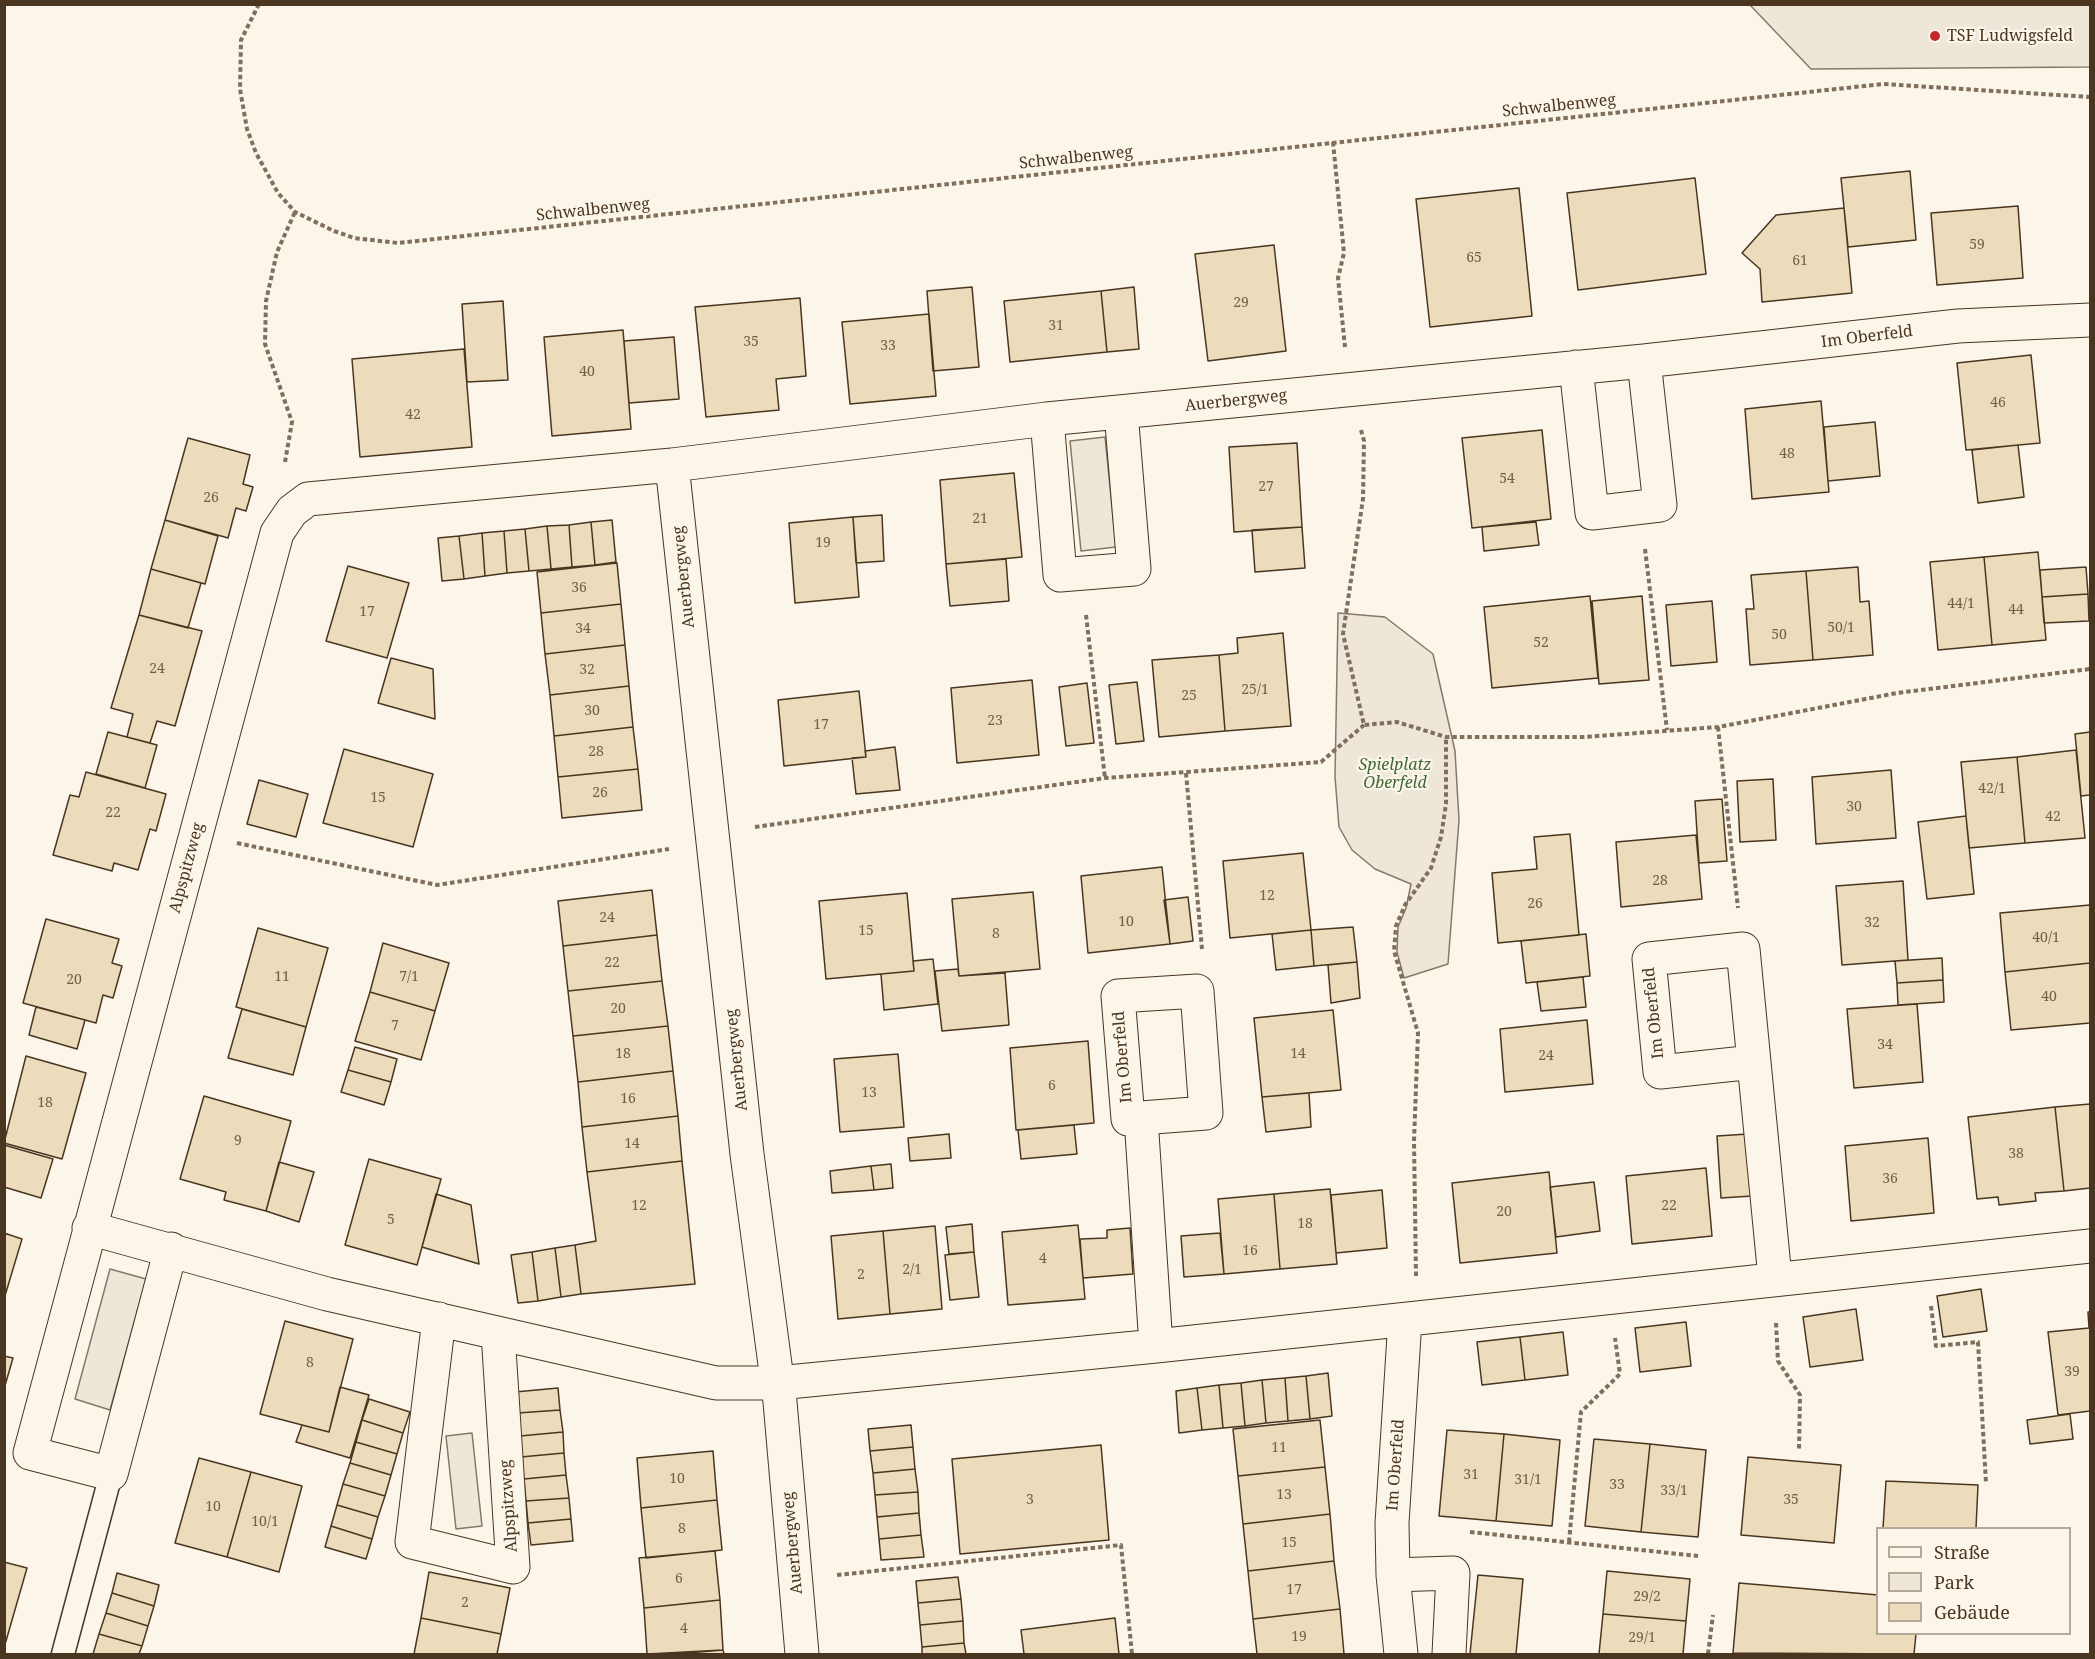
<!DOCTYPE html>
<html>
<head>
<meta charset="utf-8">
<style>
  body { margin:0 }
  #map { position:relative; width:2095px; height:1659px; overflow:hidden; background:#fbf6e9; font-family:"Noto Serif",serif }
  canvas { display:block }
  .frame { position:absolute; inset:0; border:6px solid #4a3520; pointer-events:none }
  .legend { position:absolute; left:1876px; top:1527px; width:195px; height:108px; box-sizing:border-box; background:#fbf6e9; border:2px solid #b4a999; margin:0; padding:8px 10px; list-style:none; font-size:18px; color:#4a3520 }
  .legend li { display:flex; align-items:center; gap:12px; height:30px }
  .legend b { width:30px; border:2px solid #b4a999 }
</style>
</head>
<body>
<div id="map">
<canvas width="2095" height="1659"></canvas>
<div class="frame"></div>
<ul class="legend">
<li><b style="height:8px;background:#fbf6e9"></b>Straße</li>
<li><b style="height:16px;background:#ede6d9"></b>Park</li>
<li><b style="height:16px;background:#ecdcbc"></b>Gebäude</li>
</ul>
</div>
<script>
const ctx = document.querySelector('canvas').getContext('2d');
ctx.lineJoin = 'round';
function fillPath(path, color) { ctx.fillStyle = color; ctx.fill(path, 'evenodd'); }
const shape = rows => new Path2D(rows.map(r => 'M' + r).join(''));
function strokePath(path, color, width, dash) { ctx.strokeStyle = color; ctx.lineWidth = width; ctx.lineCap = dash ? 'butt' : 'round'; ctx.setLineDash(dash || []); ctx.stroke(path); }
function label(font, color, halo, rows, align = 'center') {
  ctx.font = font + ' "Noto Serif",serif'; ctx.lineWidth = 4.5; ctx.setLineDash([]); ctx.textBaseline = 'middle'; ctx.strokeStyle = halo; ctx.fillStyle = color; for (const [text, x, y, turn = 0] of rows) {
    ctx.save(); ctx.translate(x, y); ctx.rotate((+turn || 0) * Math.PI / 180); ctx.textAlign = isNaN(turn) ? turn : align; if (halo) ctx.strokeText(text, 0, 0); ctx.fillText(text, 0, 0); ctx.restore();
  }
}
const green = shape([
  [1750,5,2090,5,2090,67,1811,69,1750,5],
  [1338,613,1385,617,1433,654,1455,751,1459,820,1448,964,1404,978,1397,952,1398,927,1406,908,1411,884,1375,869,1352,850,1339,827,1335,777,1338,613]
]);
fillPath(green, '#ede6d9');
strokePath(green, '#887966', 1.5);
const parking = shape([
  [1105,437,1116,547,1081,551,1070,441,1105,437],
  [110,1269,146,1279,110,1410,75,1399,110,1269],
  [472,1433,482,1526,456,1529,446,1436,472,1433]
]);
fillPath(parking, '#ede7d9');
strokePath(parking, '#887966', 1.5);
const building = shape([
  [1910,171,1916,240,1848,247,1841,178,1910,171],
  [1695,178,1706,274,1578,290,1567,193,1695,178],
  [1519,188,1532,316,1430,327,1416,199,1519,188],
  [2018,206,2023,278,1937,285,1931,213,2018,206],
  [1844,208,1852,293,1762,302,1760,269,1742,253,1776,215,1844,208],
  [1274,245,1286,351,1208,361,1195,254,1274,245],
  [972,287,979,367,933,371,927,291,972,287],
  [1134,287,1139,349,1107,352,1101,291,1134,287],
  [1101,291,1107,352,1010,362,1004,301,1101,291],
  [800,298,806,376,776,379,779,410,706,417,695,307,800,298],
  [503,301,508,380,467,382,462,304,503,301],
  [929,314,936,396,850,404,842,322,929,314],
  [623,330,631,429,552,436,544,337,623,330],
  [674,337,679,399,629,403,624,341,674,337],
  [464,349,472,447,360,457,352,359,464,349],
  [2031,355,2040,443,1966,450,1957,363,2031,355],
  [1821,401,1829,492,1752,499,1745,409,1821,401],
  [1875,422,1880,476,1828,481,1824,427,1875,422],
  [1542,430,1551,519,1472,528,1462,438,1542,430],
  [188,438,250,455,243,484,253,487,246,511,236,508,228,538,165,520,188,438],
  [1297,443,1302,527,1234,532,1229,447,1297,443],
  [2018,445,2024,497,1978,503,1972,450,2018,445],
  [1014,473,1022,557,946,564,940,480,1014,473],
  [882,515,884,561,856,563,853,517,882,515],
  [853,517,859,597,795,603,789,523,853,517],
  [165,520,218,536,205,584,151,569,165,520],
  [612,520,616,562,595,565,591,522,612,520],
  [591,522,595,565,572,567,569,525,591,522],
  [1536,522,1539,545,1484,551,1482,527,1536,522],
  [569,525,572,567,551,569,547,526,569,525],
  [547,526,551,569,529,571,525,529,547,526],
  [1302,527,1305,568,1255,572,1252,530,1302,527],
  [525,529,529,571,507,573,504,531,525,529],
  [504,531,507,573,485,576,482,533,504,531],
  [482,533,485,576,464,579,459,536,482,533],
  [459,536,464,579,442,581,438,538,459,536],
  [2038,552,2046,640,1992,645,1984,557,2038,552],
  [1984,557,1992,645,1938,650,1930,562,1984,557],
  [1006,559,1009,601,950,606,946,564,1006,559],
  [617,563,621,604,541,613,537,572,617,563],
  [348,566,409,583,387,658,326,641,348,566],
  [1858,567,1860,602,1869,601,1873,655,1813,660,1806,571,1858,567],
  [2086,567,2088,594,2042,597,2040,570,2086,567],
  [151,569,201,583,188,628,139,615,151,569],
  [1806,571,1813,660,1750,665,1746,609,1754,609,1751,575,1806,571],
  [2088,594,2089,621,2044,623,2042,597,2088,594],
  [1590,596,1598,678,1492,688,1484,607,1590,596],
  [1642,596,1649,680,1599,684,1592,601,1642,596],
  [1712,601,1717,662,1671,666,1666,605,1712,601],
  [621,604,625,645,545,654,541,613,621,604],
  [139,615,202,631,175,726,157,721,150,743,127,737,133,714,111,708,139,615],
  [1283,633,1291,726,1225,731,1219,655,1238,653,1237,638,1283,633],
  [625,645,629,686,550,695,545,654,625,645],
  [1219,655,1225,731,1159,737,1152,660,1219,655],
  [391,658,433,669,435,719,378,703,391,658],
  [1032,680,1039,755,957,763,951,688,1032,680],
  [1137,682,1144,741,1116,744,1109,685,1137,682],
  [1087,683,1094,743,1066,746,1059,687,1087,683],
  [629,686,633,727,554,736,550,695,629,686],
  [859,691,866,757,784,766,778,700,859,691],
  [633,727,638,769,558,777,554,736,633,727],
  [108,732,157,745,145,788,96,774,108,732],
  [2090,732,2090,795,2081,796,2075,734,2090,732],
  [895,747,900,790,856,794,852,758,866,757,865,751,895,747],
  [344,749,433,774,413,847,323,823,344,749],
  [2076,750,2085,838,2025,843,2017,757,2076,750],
  [2017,757,2025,843,1969,848,1961,762,2017,757],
  [638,769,642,810,562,818,558,777,638,769],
  [1891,770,1896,838,1816,844,1812,777,1891,770],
  [86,772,166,794,156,831,150,829,138,870,114,863,112,871,53,855,70,795,79,797,86,772],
  [1773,779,1776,840,1740,842,1737,781,1773,779],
  [259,780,308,794,296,837,247,824,259,780],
  [1722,799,1727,861,1699,863,1695,801,1722,799],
  [1966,816,1974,894,1927,899,1918,822,1966,816],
  [1570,834,1579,935,1498,943,1492,873,1537,869,1534,837,1570,834],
  [1696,835,1702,899,1621,907,1616,842,1696,835],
  [1303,853,1311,930,1230,938,1223,861,1303,853],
  [1162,867,1170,944,1088,953,1081,876,1162,867],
  [1903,881,1908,960,1842,965,1836,886,1903,881],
  [652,890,657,935,563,946,558,901,652,890],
  [1033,892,1040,969,959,976,952,899,1033,892],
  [907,893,914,971,826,979,819,901,907,893],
  [1188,897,1193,941,1170,944,1164,900,1188,897],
  [2090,905,2090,963,2005,972,2000,913,2090,905],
  [46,919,119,939,112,963,122,966,113,998,103,995,96,1023,23,1003,46,919],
  [1353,927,1357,962,1314,966,1311,930,1353,927],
  [258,928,328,948,306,1027,236,1007,258,928],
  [1311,930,1314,966,1276,970,1272,934,1311,930],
  [1586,934,1590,976,1526,983,1521,941,1586,934],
  [657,935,662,981,568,991,563,946,657,935],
  [383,943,449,963,435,1011,370,992,383,943],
  [1942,958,1943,980,1897,983,1895,961,1942,958],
  [933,959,938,1004,884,1010,881,974,914,971,913,961,933,959],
  [1357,962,1360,998,1331,1003,1328,965,1357,962],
  [2090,963,2090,1023,2011,1030,2005,972,2090,963],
  [958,969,959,976,1005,973,1009,1025,942,1031,935,971,958,969],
  [1583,977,1586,1007,1541,1011,1537,982,1583,977],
  [1943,980,1944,1002,1898,1005,1897,983,1943,980],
  [662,981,668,1026,573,1036,568,991,662,981],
  [370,992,435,1011,421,1060,355,1041,370,992],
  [1917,1004,1923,1082,1854,1088,1847,1009,1917,1004],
  [36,1007,85,1020,77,1049,29,1035,36,1007],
  [242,1009,306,1027,293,1075,228,1058,242,1009],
  [1333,1010,1341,1090,1262,1097,1254,1018,1333,1010],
  [1587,1020,1593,1084,1505,1092,1500,1029,1587,1020],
  [668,1026,673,1071,578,1082,573,1036,668,1026],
  [1088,1041,1094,1123,1016,1130,1010,1048,1088,1041],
  [355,1047,397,1059,391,1082,348,1070,355,1047],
  [898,1054,904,1127,840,1132,834,1059,898,1054],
  [26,1056,86,1073,62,1159,4,1143,26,1056],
  [348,1070,391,1082,384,1105,341,1092,348,1070],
  [673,1071,678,1116,582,1127,578,1082,673,1071],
  [1309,1093,1311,1127,1266,1132,1262,1097,1309,1093],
  [204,1096,291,1121,266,1211,224,1200,226,1192,180,1179,204,1096],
  [2090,1104,2090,1194,2090,1188,2064,1191,2055,1107,2090,1104],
  [2055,1107,2064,1191,2035,1193,2036,1201,1999,1205,1998,1197,1977,1199,1968,1117,2055,1107],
  [678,1116,682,1161,587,1172,582,1127,678,1116],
  [1074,1125,1077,1154,1021,1159,1018,1130,1074,1125],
  [949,1134,951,1158,910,1161,908,1138,949,1134],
  [1748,1134,1752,1196,1721,1198,1717,1136,1748,1134],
  [1928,1138,1934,1213,1851,1221,1845,1146,1928,1138],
  [4,1145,53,1159,41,1198,4,1187,4,1145],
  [369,1159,441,1179,417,1265,345,1245,369,1159],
  [682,1161,695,1284,581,1294,575,1245,596,1241,587,1172,682,1161],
  [279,1162,314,1172,299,1222,266,1211,279,1162],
  [891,1164,893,1188,874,1190,871,1166,891,1164],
  [871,1166,874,1190,832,1193,830,1171,871,1166],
  [1706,1168,1712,1236,1632,1244,1626,1176,1706,1168],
  [1549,1172,1557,1253,1460,1263,1452,1183,1549,1172],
  [1594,1182,1600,1231,1556,1237,1550,1187,1594,1182],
  [1330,1189,1337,1264,1280,1269,1274,1194,1330,1189],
  [1382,1190,1387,1248,1336,1253,1331,1195,1382,1190],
  [436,1194,471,1205,479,1264,422,1247,436,1194],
  [1274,1194,1280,1269,1224,1274,1218,1199,1274,1194],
  [972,1224,974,1252,949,1254,946,1227,972,1224],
  [1078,1225,1085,1299,1008,1305,1002,1232,1078,1225],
  [935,1226,942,1309,890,1314,883,1231,935,1226],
  [1130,1228,1133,1274,1083,1278,1080,1239,1107,1238,1107,1230,1130,1228],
  [883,1231,890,1314,838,1319,831,1236,883,1231],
  [4,1233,22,1239,4,1299,4,1233],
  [1220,1233,1224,1274,1184,1277,1181,1236,1220,1233],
  [575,1245,581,1294,561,1297,555,1248,575,1245],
  [555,1248,561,1297,538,1301,532,1252,555,1248],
  [532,1252,538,1301,518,1303,511,1255,532,1252],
  [974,1252,979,1297,950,1300,945,1255,974,1252],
  [1981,1289,1987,1331,1943,1337,1937,1296,1981,1289],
  [1856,1309,1863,1360,1810,1367,1803,1317,1856,1309],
  [2088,1312,2090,1312,2090,1411,2058,1415,2048,1332,2089,1328,2088,1312],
  [285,1321,353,1339,329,1432,260,1414,285,1321],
  [1686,1322,1691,1366,1640,1372,1635,1328,1686,1322],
  [1563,1332,1568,1375,1525,1380,1520,1337,1563,1332],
  [1520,1337,1525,1380,1482,1385,1477,1342,1520,1337],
  [4,1356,13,1358,4,1389,4,1356],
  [1328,1373,1332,1416,1310,1419,1306,1376,1328,1373],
  [1306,1376,1310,1419,1288,1421,1285,1378,1306,1376],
  [1285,1378,1288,1421,1266,1423,1262,1380,1285,1378],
  [1262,1380,1266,1423,1245,1426,1241,1383,1262,1380],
  [1241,1383,1245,1426,1223,1428,1219,1385,1241,1383],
  [1219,1385,1223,1428,1202,1430,1197,1388,1219,1385],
  [340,1387,369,1395,350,1458,296,1442,302,1425,329,1432,340,1387],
  [558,1388,560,1410,518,1413,515,1392,558,1388],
  [1197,1388,1202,1430,1179,1433,1176,1391,1197,1388],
  [369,1399,410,1412,403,1433,362,1420,369,1399],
  [560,1410,563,1432,520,1436,518,1413,560,1410],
  [2070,1414,2073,1439,2030,1444,2027,1420,2070,1414],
  [362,1420,403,1433,397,1454,356,1442,362,1420],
  [1320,1420,1325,1467,1238,1476,1233,1429,1320,1420],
  [911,1425,913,1447,870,1451,868,1429,911,1425],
  [1447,1430,1504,1434,1496,1521,1439,1516,1447,1430],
  [563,1432,564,1453,521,1457,520,1436,563,1432],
  [1504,1434,1560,1440,1552,1526,1496,1521,1504,1434],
  [1594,1439,1650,1444,1641,1532,1585,1526,1594,1439],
  [356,1442,397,1454,391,1475,350,1463,356,1442],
  [1650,1444,1706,1450,1698,1537,1641,1532,1650,1444],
  [1101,1445,1109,1540,960,1554,952,1459,1101,1445],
  [913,1447,915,1469,873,1473,870,1451,913,1447],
  [713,1451,717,1500,641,1508,637,1458,713,1451],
  [564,1453,566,1475,524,1479,521,1457,564,1453],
  [1748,1457,1841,1465,1834,1543,1741,1535,1748,1457],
  [199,1458,251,1472,227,1557,175,1543,199,1458],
  [350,1463,391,1475,385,1496,343,1484,350,1463],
  [1325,1467,1330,1514,1243,1524,1238,1476,1325,1467],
  [915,1469,918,1492,875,1495,873,1473,915,1469],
  [251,1472,302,1486,279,1572,227,1557,251,1472],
  [566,1475,569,1498,526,1501,524,1479,566,1475],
  [1886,1481,1978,1485,1976,1528,1883,1528,1886,1481],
  [343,1484,385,1496,378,1517,337,1505,343,1484],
  [918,1492,919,1513,877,1517,875,1495,918,1492],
  [569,1498,571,1519,528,1523,526,1501,569,1498],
  [717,1500,722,1550,646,1558,641,1508,717,1500],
  [337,1505,378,1517,372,1539,331,1526,337,1505],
  [919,1513,921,1535,879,1539,877,1517,919,1513],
  [1330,1514,1334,1561,1248,1571,1243,1524,1330,1514],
  [571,1519,573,1541,531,1545,528,1523,571,1519],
  [331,1526,372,1539,366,1559,325,1547,331,1526],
  [921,1535,924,1557,881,1560,879,1539,921,1535],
  [715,1551,720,1600,644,1608,639,1558,715,1551],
  [1334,1561,1340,1609,1253,1619,1248,1571,1334,1561],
  [4,1562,27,1568,4,1648,4,1562],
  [1607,1571,1690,1579,1686,1621,1603,1614,1607,1571],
  [429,1572,510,1588,501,1634,421,1618,429,1572],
  [117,1573,159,1585,154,1606,112,1593,117,1573],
  [1478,1575,1523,1579,1516,1654,1470,1654,1478,1575],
  [958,1577,961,1599,918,1603,916,1581,958,1577],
  [1739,1583,1878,1595,1878,1634,1916,1634,1914,1654,1733,1653,1739,1583],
  [112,1593,154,1606,148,1626,106,1613,112,1593],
  [961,1599,963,1621,920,1625,918,1603,961,1599],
  [720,1600,723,1650,647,1654,644,1608,720,1600],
  [1340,1609,1344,1654,1257,1654,1253,1619,1340,1609],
  [106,1613,148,1626,142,1646,99,1634,106,1613],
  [1603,1614,1686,1621,1683,1654,1599,1654,1603,1614],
  [421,1618,501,1634,497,1654,414,1654,421,1618],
  [1115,1618,1119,1654,1024,1654,1021,1630,1115,1618],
  [963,1621,964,1643,922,1647,920,1625,963,1621],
  [99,1634,142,1646,139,1654,93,1654,99,1634],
  [964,1643,966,1654,922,1654,922,1647,964,1643],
  [723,1650,724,1654,676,1654,723,1650]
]);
fillPath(building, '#ecdcbc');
strokePath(building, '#4a3520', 1.5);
const lane = shape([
  [63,1654,111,1474]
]);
const street = shape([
  [1576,367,1592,513,1660,505,1644,361],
  [1047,419,1060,575,1134,569,1121,412],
  [672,465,747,1154,780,1402,802,1654],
  [1754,1062,1660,1072,1649,959,1743,949,1754,1062,1775,1278],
  [1141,1118,1128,1119,1118,996,1197,991,1206,1113,1141,1118,1156,1346],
  [89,1228,327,1294,716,1383,778,1383,1156,1346,2090,1246],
  [171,1249,111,1474,30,1453,277,533,292,511,308,499,672,465,1047,419,1644,361,1958,326,2090,320],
  [439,1319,412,1542,513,1567,498,1333],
  [1393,1575,1453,1573,1449,1654],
  [1401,1654,1393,1575,1392,1523,1405,1320]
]);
strokePath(lane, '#4a3520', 25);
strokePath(street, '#4a3520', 35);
strokePath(shape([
  [259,4,241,40,240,89,247,129,256,153,278,193,295,212,334,231,354,238,398,243,1883,84,2090,97],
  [1333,142,1344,253,1338,278,1345,347],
  [1361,430,1364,441,1363,499,1343,634,1364,725,1397,722,1446,737,1584,737,1718,727,1897,693,2090,669],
  [285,462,292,422,265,344,266,301,277,252,295,212],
  [1645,549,1667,730],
  [1086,615,1105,778],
  [1718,727,1738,908],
  [1186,773,1202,949],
  [755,827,1105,778,1321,762,1364,725],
  [237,843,437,885,669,849],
  [1416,1276,1414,1141,1418,1033,1394,951,1396,926,1405,905,1431,868,1441,837,1446,804,1446,737],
  [1931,1306,1936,1346,1978,1342,1986,1483],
  [1776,1323,1778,1361,1800,1395,1799,1451],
  [1470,1532,1698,1556],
  [1569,1542,1581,1412,1620,1374,1615,1338],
  [837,1575,1121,1545,1132,1654],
  [1708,1654,1713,1615]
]), '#7f6f5c', 4, [4.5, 3]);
strokePath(lane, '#fbf6e9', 22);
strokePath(street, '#fbf6e9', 33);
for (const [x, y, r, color] of [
  [1935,36,6,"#c62828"]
]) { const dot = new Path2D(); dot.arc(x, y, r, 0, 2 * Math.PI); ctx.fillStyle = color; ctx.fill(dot); strokePath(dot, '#fbf6e9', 2); }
label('14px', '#725f47', null, [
  ["59",1977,245],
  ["65",1474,258],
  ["61",1800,261],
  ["29",1241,303],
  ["31",1056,326],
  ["35",751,342],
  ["33",888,346],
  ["40",587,372],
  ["46",1998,403],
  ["42",413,415],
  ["48",1787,454],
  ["54",1507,479],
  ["27",1266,487],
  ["26",211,498],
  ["21",980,519],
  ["19",823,543],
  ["36",579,588],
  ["44/1",1961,604],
  ["44",2016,610],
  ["17",367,612],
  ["50/1",1841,628],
  ["34",583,629],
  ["50",1779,635],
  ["52",1541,643],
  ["24",157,669],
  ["32",587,670],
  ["25/1",1255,690],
  ["25",1189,696],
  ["30",592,711],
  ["23",995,721],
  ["17",821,725],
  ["28",596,752],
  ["42/1",1992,789],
  ["26",600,793],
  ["15",378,798],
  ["30",1854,807],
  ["22",113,813],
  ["42",2053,817],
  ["28",1660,881],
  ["12",1267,896],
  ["26",1535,904],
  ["24",607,918],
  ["10",1126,922],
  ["32",1872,923],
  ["15",866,931],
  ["8",996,934],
  ["40/1",2046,938],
  ["22",612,963],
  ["11",282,977],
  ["7/1",409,977],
  ["20",74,980],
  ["40",2049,997],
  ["20",618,1009],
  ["7",395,1026],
  ["34",1885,1045],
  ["18",623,1054],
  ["14",1298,1054],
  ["24",1546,1056],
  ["6",1052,1086],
  ["13",869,1093],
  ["16",628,1099],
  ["18",45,1103],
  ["9",238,1141],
  ["14",632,1144],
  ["38",2016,1154],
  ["36",1890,1179],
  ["12",639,1206],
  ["22",1669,1206],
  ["20",1504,1212],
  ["5",391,1220],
  ["18",1305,1224],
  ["16",1250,1251],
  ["4",1043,1259],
  ["2/1",912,1270],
  ["2",861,1275],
  ["8",310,1363],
  ["39",2072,1372],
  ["11",1279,1448],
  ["31",1471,1475],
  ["10",677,1479],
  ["31/1",1528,1480],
  ["33",1617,1485],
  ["33/1",1674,1491],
  ["13",1284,1495],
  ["3",1030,1500],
  ["35",1791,1500],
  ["10",213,1507],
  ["10/1",265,1522],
  ["8",682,1529],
  ["15",1289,1543],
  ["6",679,1579],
  ["17",1294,1590],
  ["29/2",1647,1597],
  ["2",465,1603],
  ["4",684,1629],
  ["19",1299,1637],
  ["29/1",1642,1638]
]);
label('16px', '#4a3520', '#fbf6e9', [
  ["TSF Ludwigsfeld",1947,36]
], 'left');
label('16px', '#4a3520', '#fbf6e9', [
  ["Schwalbenweg",1559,106,-6],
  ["Schwalbenweg",1076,158,-6],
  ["Schwalbenweg",593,210,-6],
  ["Im Oberfeld",1867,337,-7],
  ["Auerbergweg",1236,401,-6],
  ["Auerbergweg",684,577,-96],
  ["Alpspitzweg",187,868,-75],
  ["Im Oberfeld",1654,1013,-96],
  ["Im Oberfeld",1123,1057,-95],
  ["Auerbergweg",737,1060,-96],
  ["Im Oberfeld",1396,1465,-86],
  ["Alpspitzweg",509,1506,-94],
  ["Auerbergweg",793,1543,-95]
]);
label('italic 16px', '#436837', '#fbf6e9', [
  ["Spielplatz",1395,765],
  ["Oberfeld",1395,783]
]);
</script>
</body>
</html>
